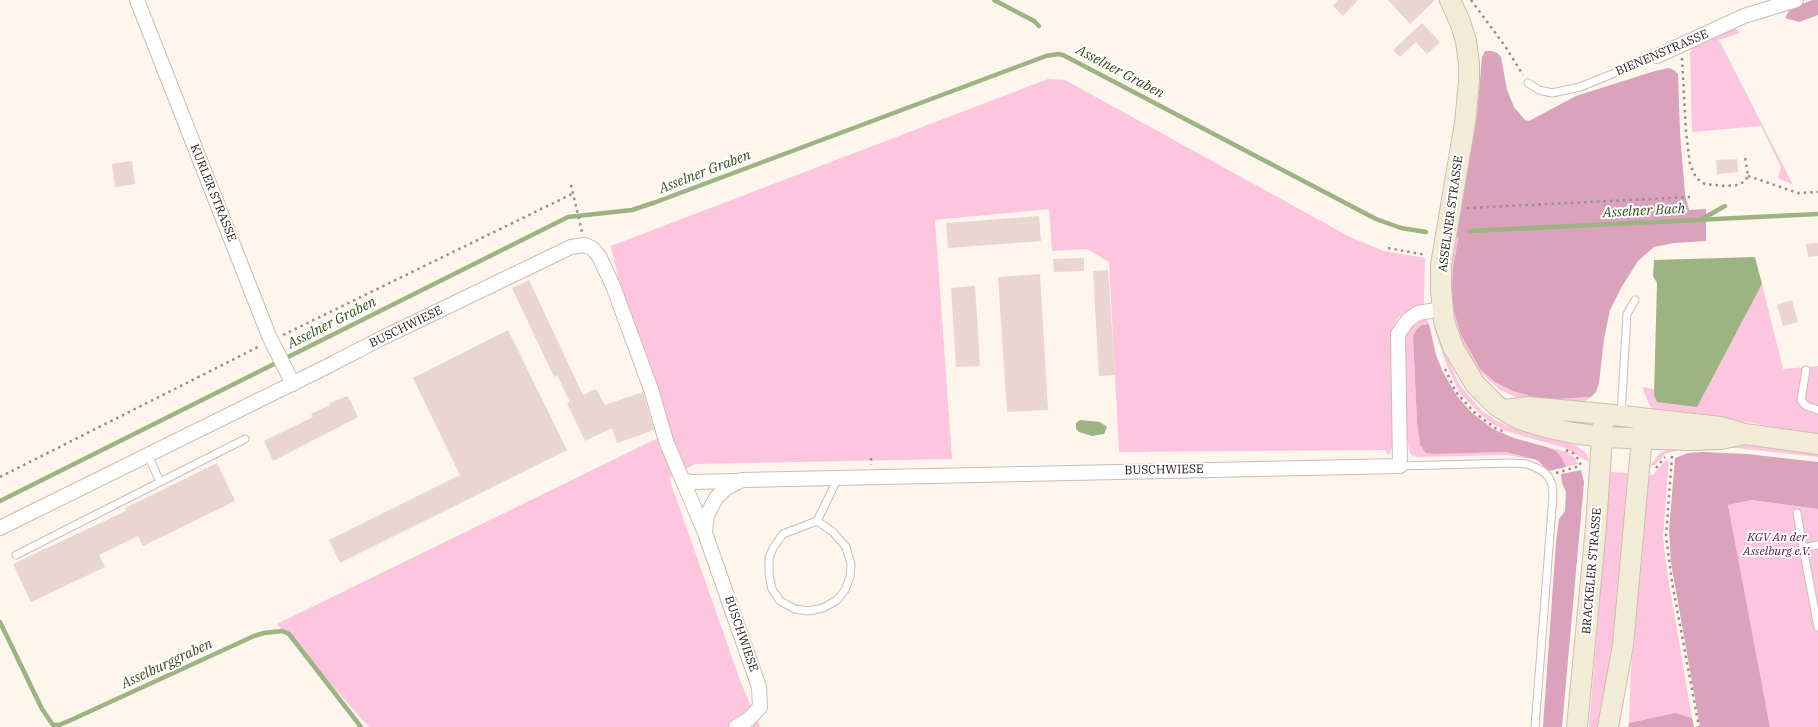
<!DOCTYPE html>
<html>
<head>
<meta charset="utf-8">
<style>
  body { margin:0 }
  canvas { display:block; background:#fef5ed }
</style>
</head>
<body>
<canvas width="1818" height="727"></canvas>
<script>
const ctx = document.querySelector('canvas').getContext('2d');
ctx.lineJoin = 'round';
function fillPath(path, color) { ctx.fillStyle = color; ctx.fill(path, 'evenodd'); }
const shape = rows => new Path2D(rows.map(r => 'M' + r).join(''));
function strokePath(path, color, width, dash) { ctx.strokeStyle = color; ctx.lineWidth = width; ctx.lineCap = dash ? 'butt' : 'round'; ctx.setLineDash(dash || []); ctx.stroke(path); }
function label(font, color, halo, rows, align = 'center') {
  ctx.font = font + ' "IBM Plex Serif",serif'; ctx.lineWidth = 4; ctx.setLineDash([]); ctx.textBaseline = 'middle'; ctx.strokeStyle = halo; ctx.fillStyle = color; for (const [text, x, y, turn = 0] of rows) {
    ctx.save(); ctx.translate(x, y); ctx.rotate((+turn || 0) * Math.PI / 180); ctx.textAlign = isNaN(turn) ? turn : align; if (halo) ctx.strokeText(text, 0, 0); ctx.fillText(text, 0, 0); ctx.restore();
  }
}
fillPath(shape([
  [1730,28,1736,29,1740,33,1719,40,1793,185,1778,178,1781,167,1761,126,1692,132,1690,53,1693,46],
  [1048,79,1065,80,1350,237,1384,251,1425,258,1424,305,1406,312,1399,317,1394,325,1392,335,1393,435,1392,447,1390,453,1388,455,1385,450,1119,452,1109,262,1087,249,1052,251,1049,209,935,220,952,459,695,464,669,478,741,683,760,727,369,727,277,624,664,435,631,336,611,246],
  [1455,230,1458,239,1453,268,1461,335,1480,369,1513,391,1537,398,1557,399,1591,397,1584,402,1574,404,1536,404,1516,397,1500,390,1478,370,1454,330,1447,288],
  [1762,284,1783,369,1818,366,1818,435,1746,422,1672,415,1657,411,1650,406,1642,387,1702,397],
  [1421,320,1427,320,1429,324,1422,325,1413,337,1417,423,1420,445,1426,453,1434,454,1506,452,1537,460,1507,455,1418,457,1413,456,1410,453,1407,441,1404,337,1409,327],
  [1434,327,1438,330,1443,348,1459,384,1481,410,1497,421,1514,429,1575,445,1585,452,1590,461,1585,460,1566,448,1512,433,1502,429,1491,423,1479,413,1459,392,1445,361],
  [1736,444,1818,453,1818,457,1737,448,1684,448,1665,454,1655,465,1650,466,1659,454,1668,449],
  [1547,447,1567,452,1575,458,1578,464,1566,467,1562,458,1556,451],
  [1669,459,1663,537,1667,571,1692,718,1675,713,1629,723,1631,670,1646,475,1653,475,1663,463],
  [1610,472,1629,473,1615,639,1599,727,1589,727],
  [1750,500,1818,509,1818,727,1770,727,1728,505]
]), '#fec5df');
fillPath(shape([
  [1813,0,1818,0,1818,15,1799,22,1785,18,1790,8],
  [1485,51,1492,51,1497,53,1501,57,1507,90,1514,107,1525,120,1529,121,1576,96,1655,71,1669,68,1674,70,1678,74,1680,133,1685,194,1689,210,1706,209,1706,241,1674,243,1654,247,1638,261,1621,288,1610,310,1604,339,1599,383,1596,392,1591,397,1557,399,1537,398,1513,391,1495,382,1480,369,1461,335,1454,311,1452,290,1453,268,1458,239,1455,230,1477,115,1482,57],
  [1429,324,1436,355,1442,370,1457,396,1471,412,1493,429,1514,438,1547,447,1556,451,1562,458,1566,467,1549,471,1537,460,1506,452,1434,454,1426,453,1420,445,1417,423,1413,337,1416,330,1422,325],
  [1703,452,1747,454,1818,462,1818,509,1751,500,1728,505,1770,727,1700,727,1671,563,1669,530,1675,458,1688,453],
  [1581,470,1584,482,1562,727,1543,727,1556,542,1559,519,1565,511,1566,492,1562,483,1561,474],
  [1675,713,1692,718,1694,727,1628,727,1629,723]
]), '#dba2bc');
fillPath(shape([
  [1755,257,1762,284,1697,407,1657,402,1654,395,1657,283,1653,276,1654,260],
  [1080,420,1100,422,1107,427,1104,434,1092,436,1079,432,1076,429,1076,423]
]), '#9bb482');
strokePath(shape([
  [994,0,1034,21,1039,26],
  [1702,219,1725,206],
  [1470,231,1818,214],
  [0,501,568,217,632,210,656,202,1046,56,1058,54,1063,55,1376,219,1401,228,1426,232],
  [0,622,42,709,53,725,59,725,71,720,254,636,264,633,282,631,289,634,361,727]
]), '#9bb482', 4.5);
fillPath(shape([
  [1338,0,1358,0,1343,16,1333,6],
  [1388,0,1435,0,1410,24],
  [1422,23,1440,42,1427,54,1416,42,1400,57,1393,50],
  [1737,159,1738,172,1717,174,1716,160],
  [132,161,135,184,115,187,112,164],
  [1039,216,1041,241,948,248,946,223],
  [1818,243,1818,256,1808,257,1806,244],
  [1084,258,1084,271,1054,272,1053,259],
  [1108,270,1115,375,1099,376,1093,271],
  [1040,274,1048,410,1007,412,998,277],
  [529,280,583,395,596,389,605,405,643,392,654,430,617,443,612,428,585,441,567,403,570,402,557,375,554,377,512,288],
  [975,286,980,366,956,367,951,288],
  [1792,300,1798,322,1783,326,1777,305],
  [508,330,567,450,340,563,329,540,460,475,413,378],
  [348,396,358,417,273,461,264,441,313,417,311,414,330,405,329,403],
  [217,463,235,501,143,546,138,536,99,555,105,567,31,602,13,564,126,511,125,508]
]), '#ead5d3');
const service = shape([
  [1528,83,1539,90,1552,93,1580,87,1657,56],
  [1806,370,1801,400,1806,406,1818,410],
  [1621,415,1627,314,1635,300],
  [148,455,160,482],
  [1400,466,1512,463,1527,464,1541,470,1548,476,1552,484,1553,496,1535,727],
  [1797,513,1803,548],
  [817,521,833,532,846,547,851,564,850,577,845,590,837,600,823,608,808,611,795,609,780,601,772,589,769,574,769,558,773,548,783,534,817,521,838,478],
  [1818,545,1803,548,1818,627],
  [16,555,245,439]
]);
const minor = shape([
  [137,0,269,336,293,384],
  [1657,56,1744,16,1796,0],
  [682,479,690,482,736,481],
  [0,528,326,367,380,339,571,247,585,245,592,248,599,256,613,286,651,389,666,441,705,533,759,687,760,707,749,719,736,727],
  [705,532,707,515,716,498,726,488,742,480,1400,466,1398,334,1408,320,1418,313,1442,309]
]);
const secondary = shape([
  [1450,0,1460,22,1466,41,1469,64,1469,81,1465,123,1441,265,1441,289,1444,321,1453,347,1475,384,1497,406,1519,419,1545,427,1573,433,1602,437,1689,440,1721,439,1745,434],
  [1505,410,1528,407,1604,414,1721,427,1745,434,1818,444],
  [1577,727,1596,526,1603,423],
  [1608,727,1623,645,1643,426]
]);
strokePath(service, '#ccbdb2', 9);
strokePath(minor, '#ccbdb2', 16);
strokePath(secondary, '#ccbdb2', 22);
strokePath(shape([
  [1471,0,1505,46,1523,75],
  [1682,58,1686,132,1690,164,1696,178,1705,184,1725,186,1738,185,1745,181,1748,176,1745,157],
  [1748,176,1798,193,1818,192],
  [571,185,582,232],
  [1467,208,1690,197],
  [1388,248,1426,255],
  [283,335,574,193],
  [1445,369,1456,392,1474,412,1495,428,1505,432],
  [1566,450,1573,453,1579,460,1581,466],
  [1672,456,1666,536,1672,582,1699,727],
  [871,458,871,465],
  [1656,468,1665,457],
  [1556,473,1580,466],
  [0,477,260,346]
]), '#978f89', 2.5, [2.5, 4]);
strokePath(service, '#fff', 7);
strokePath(minor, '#fff', 14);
strokePath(secondary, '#f2ecd7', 20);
label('12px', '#221c18', '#fff', [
  ["BIENENSTRASSE",1662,53,-23],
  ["KURLER STRASSE",213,193,68],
  ["ASSELNER STRASSE",1451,214,-82],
  ["BUSCHWIESE",406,327,-26],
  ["BUSCHWIESE",1164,470,-1],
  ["BRACKELER STRASSE",1592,571,-85],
  ["BUSCHWIESE",741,634,71]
]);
label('italic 12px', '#57143a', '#fff', [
  ["KGV An der",1777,538],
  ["Asselburg e.V.",1777,552]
]);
label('italic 14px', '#344c15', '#fff', [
  ["Asselner Graben",1120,72,28],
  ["Asselner Graben",705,172,-21],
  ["Asselner Bach",1644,211,-3],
  ["Asselner Graben",332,323,-27],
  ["Asselburggraben",167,664,-25]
]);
</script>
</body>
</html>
